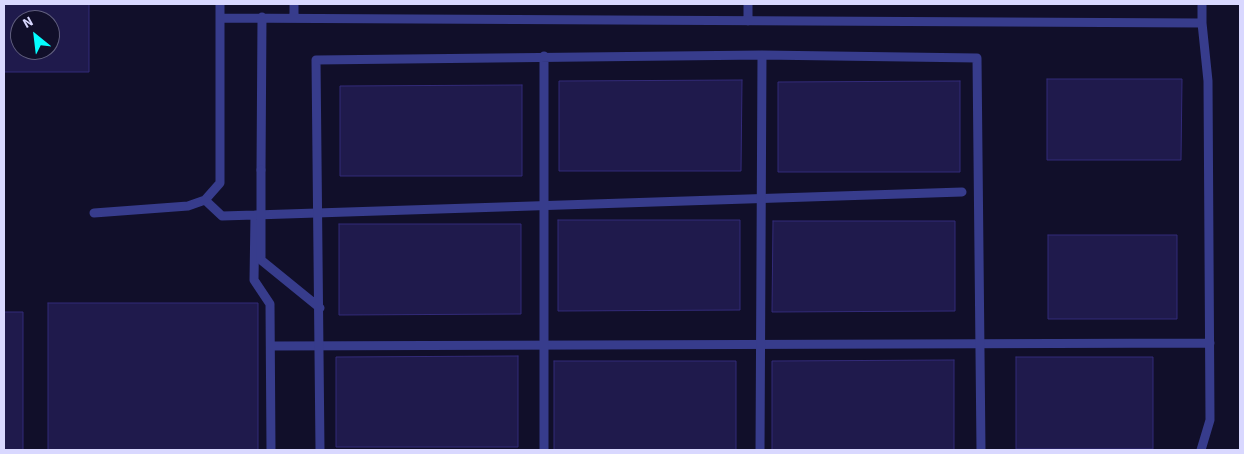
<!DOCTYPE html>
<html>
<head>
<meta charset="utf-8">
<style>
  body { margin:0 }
  #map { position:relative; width:1244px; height:454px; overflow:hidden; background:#110f2a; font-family:"Source Sans 3",sans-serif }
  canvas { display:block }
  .frame { position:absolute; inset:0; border:5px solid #d9d8ff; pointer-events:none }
  .north { position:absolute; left:10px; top:10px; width:50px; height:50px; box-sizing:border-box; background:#110f2a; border:1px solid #615f7f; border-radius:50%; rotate:331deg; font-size:14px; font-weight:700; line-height:20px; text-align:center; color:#d9d8ff }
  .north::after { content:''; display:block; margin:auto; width:18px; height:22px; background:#04fdff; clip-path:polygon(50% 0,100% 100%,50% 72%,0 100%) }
</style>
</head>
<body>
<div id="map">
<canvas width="1244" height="454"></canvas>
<div class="frame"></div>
<div class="north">N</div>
</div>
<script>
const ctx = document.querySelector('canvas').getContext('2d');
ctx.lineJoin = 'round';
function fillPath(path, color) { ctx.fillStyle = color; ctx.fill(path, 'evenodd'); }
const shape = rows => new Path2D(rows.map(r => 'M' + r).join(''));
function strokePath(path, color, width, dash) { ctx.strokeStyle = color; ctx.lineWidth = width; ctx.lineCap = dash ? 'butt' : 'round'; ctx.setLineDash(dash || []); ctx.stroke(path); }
const building = shape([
  [4,4,89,4,89,72,4,72,4,4],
  [20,20,50,20,50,50,20,50,20,20],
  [1047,79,1182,79,1181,160,1047,160,1047,79],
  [742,80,741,171,559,171,559,81,742,80],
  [960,81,960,172,778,172,778,82,960,81],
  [522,85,522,176,340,176,340,86,522,85],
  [558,220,740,220,740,310,558,311,558,220],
  [773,221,955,221,955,311,772,312,773,221],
  [339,224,521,224,521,314,339,315,339,224],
  [1048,235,1177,235,1177,319,1048,319,1048,235],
  [48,303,258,303,258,450,48,450,48,303],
  [4,312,23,312,23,450,4,450,4,312],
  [518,356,518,447,336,447,336,357,518,356],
  [1016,357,1153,357,1153,449,1016,449,1016,357],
  [954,360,954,450,772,450,772,361,954,360],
  [554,361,736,361,736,450,554,450,554,361]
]);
fillPath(building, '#1f1a4c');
strokePath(building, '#332b79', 1);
strokePath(shape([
  [294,4,294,18],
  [748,4,748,21],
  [220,18,1202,23],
  [261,170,262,17],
  [205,200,222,216,255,215,254,280,270,304,271,450],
  [94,213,188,206,205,200,220,183,220,4],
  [255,215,962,192],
  [271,346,1210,343],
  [1201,450,1210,420,1208,81,1202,23,1202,4]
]), '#373c8c', 9);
strokePath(shape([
  [261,170,261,260,320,308],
  [320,450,316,60,762,55,977,58,981,450],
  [544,450,544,56],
  [760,450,762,55]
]), '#373c8c', 9);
</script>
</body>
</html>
